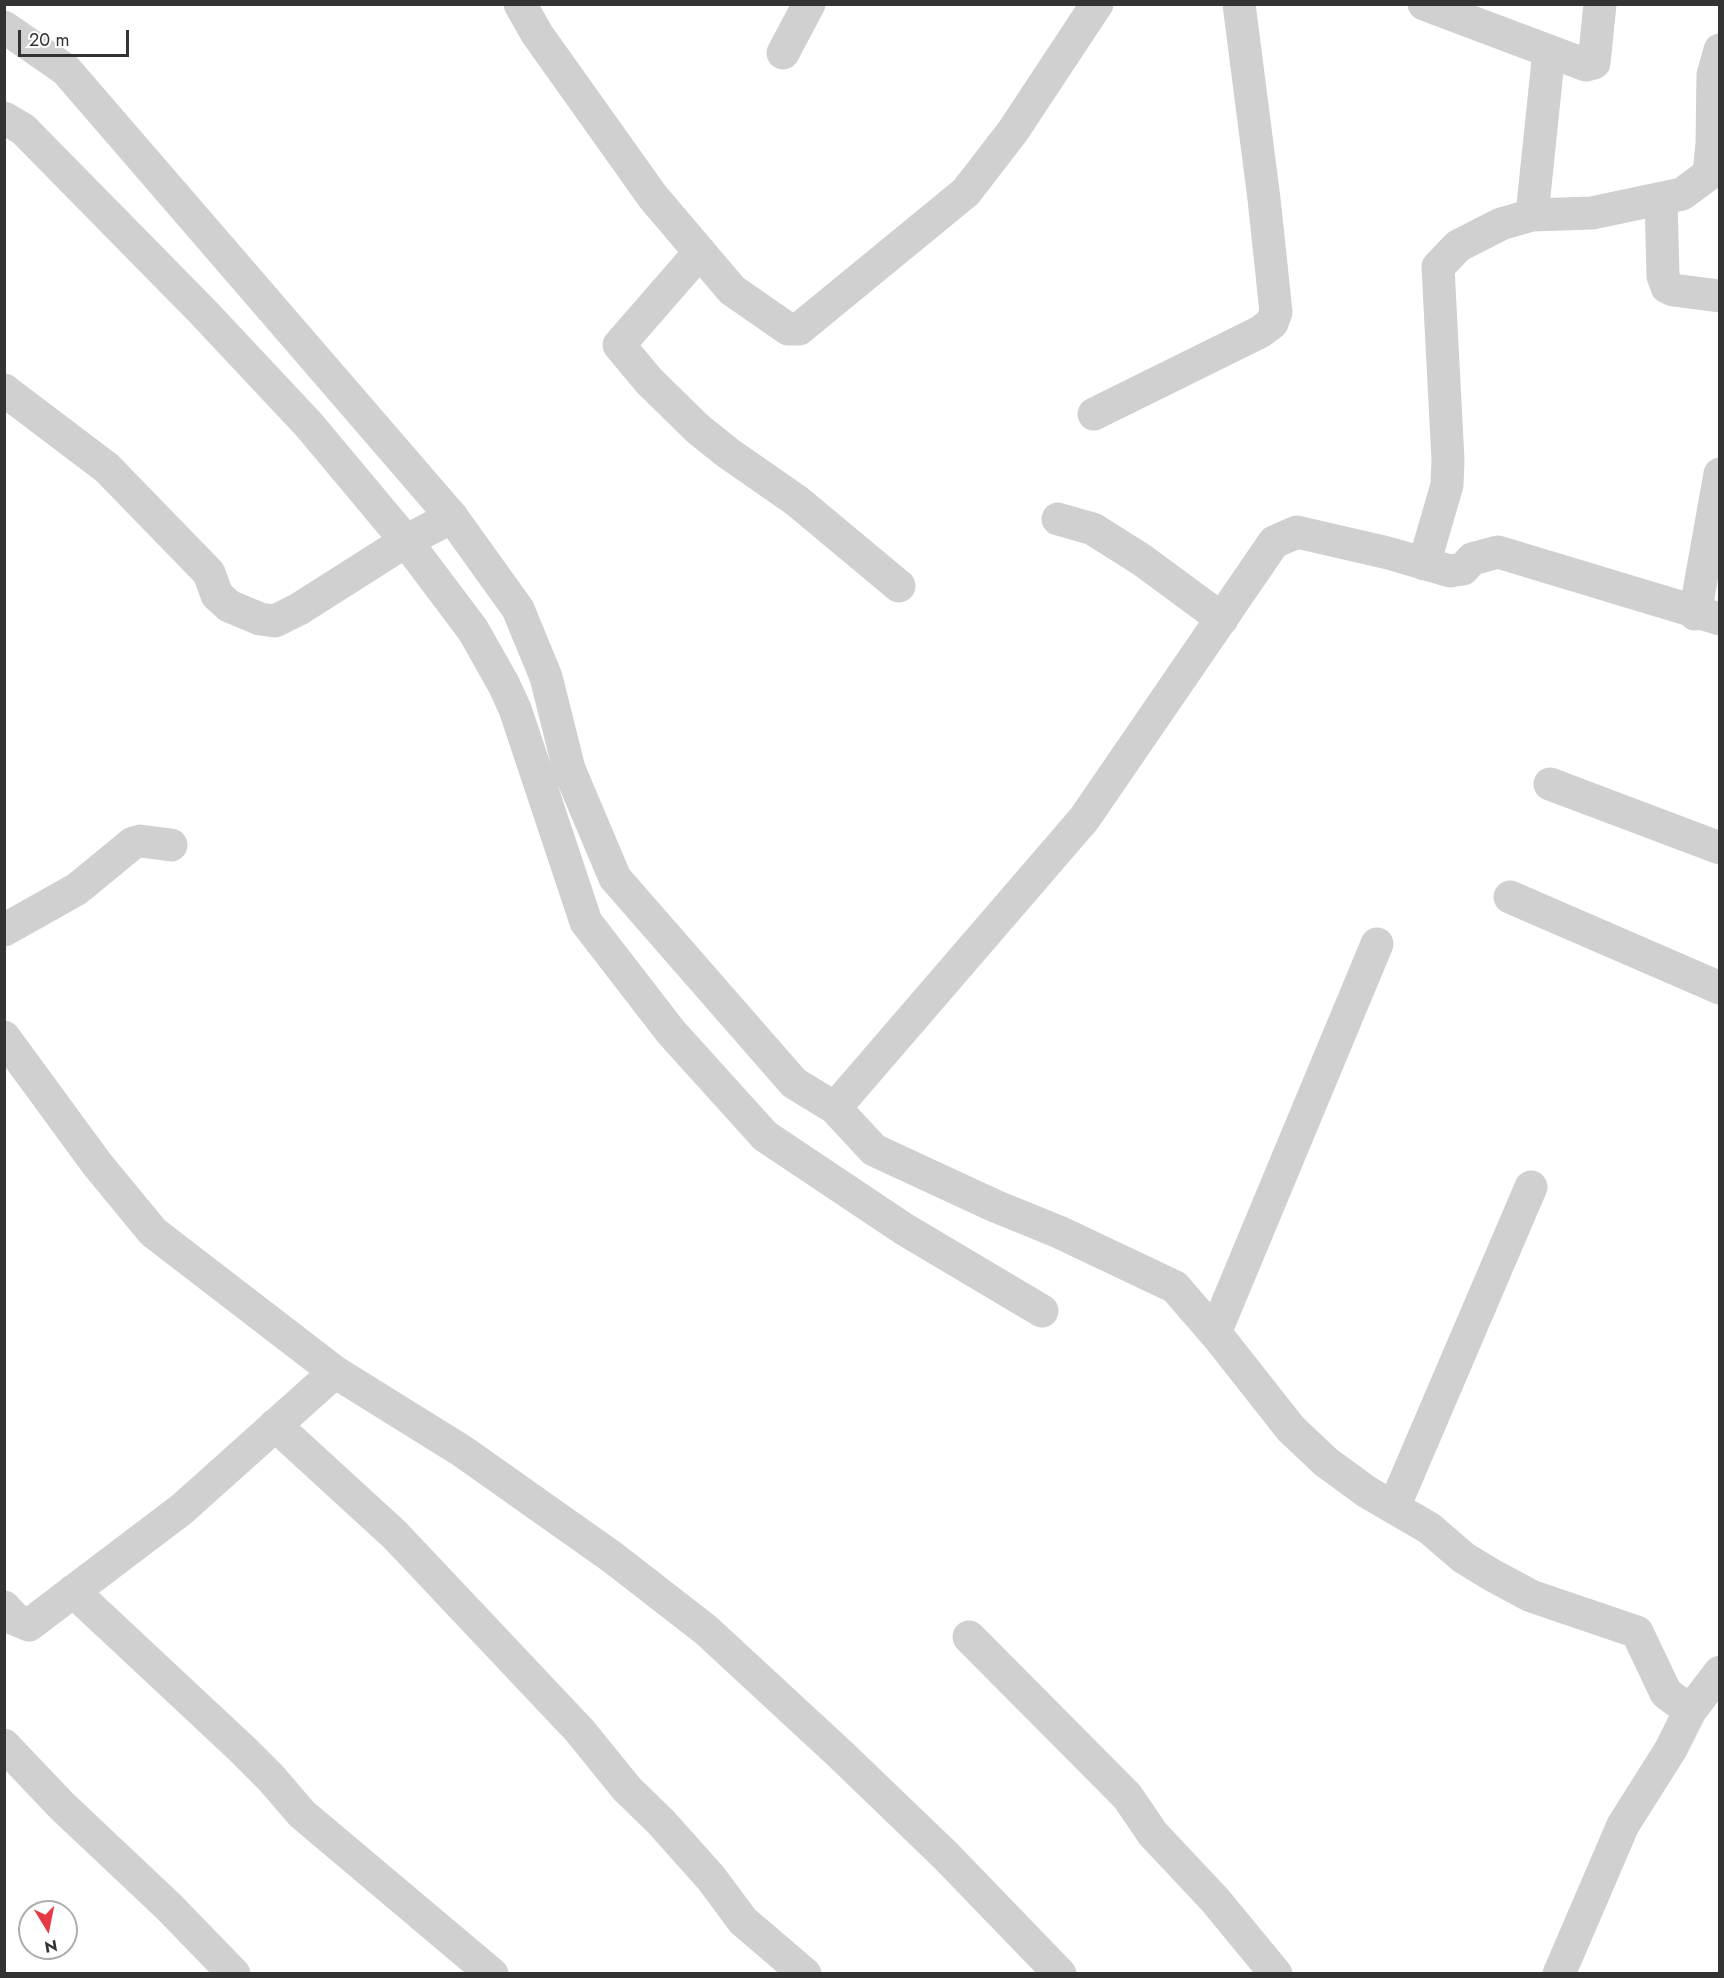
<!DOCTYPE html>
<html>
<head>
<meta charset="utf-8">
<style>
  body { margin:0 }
  #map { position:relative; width:1724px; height:1978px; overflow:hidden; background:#fff; font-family:Jost,sans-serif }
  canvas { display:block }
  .frame { position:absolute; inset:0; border:6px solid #333; pointer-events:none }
  .north { position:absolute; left:18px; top:1900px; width:60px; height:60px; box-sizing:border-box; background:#fff; border:2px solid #adadad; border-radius:50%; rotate:170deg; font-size:16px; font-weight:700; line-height:24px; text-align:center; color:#333 }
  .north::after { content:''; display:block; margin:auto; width:21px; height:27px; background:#e63946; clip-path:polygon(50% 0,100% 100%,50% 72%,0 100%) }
  .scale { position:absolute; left:18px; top:30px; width:111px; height:27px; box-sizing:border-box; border:3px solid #333; border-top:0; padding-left:8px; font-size:18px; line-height:21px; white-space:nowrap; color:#333; -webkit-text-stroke:4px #fff; paint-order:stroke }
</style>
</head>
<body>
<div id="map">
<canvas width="1724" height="1978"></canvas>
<div class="frame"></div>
<div class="north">N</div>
<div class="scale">20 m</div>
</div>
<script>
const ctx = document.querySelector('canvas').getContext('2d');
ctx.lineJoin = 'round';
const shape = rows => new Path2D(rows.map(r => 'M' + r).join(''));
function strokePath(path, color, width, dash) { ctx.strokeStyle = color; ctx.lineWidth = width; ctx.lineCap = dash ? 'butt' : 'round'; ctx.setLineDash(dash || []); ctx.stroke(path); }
strokePath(shape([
  [520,4,537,34,653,197,732,290,788,329,799,329,966,192,1013,131,1097,4],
  [1424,4,1586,65,1594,63,1600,4],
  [4,27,66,70,452,517,518,609,546,677,569,769,615,878,794,1083,835,1108,874,1150,995,1206,1059,1232,1175,1287,1220,1339,1291,1429,1326,1462,1367,1492,1429,1528,1464,1558,1492,1575,1531,1596,1637,1632,1666,1693,1690,1711],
  [783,53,809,4],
  [4,118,23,129,203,312,309,425,406,541,473,630,504,685,515,709,586,922,671,1032,765,1136,904,1229,1042,1311],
  [1661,199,1663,276,1667,287,1673,290,1720,296],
  [1532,215,1549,51],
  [700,252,619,345,649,381,698,429,728,453,797,501,899,586],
  [4,390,107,468,209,573,217,595,229,606,260,619,275,621,299,609,406,541,452,517],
  [1094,414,1260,332,1272,323,1276,312,1264,199,1239,4],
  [1058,519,1093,529,1142,560,1222,619],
  [1424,564,1447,485,1448,460,1438,267,1458,246,1501,224,1532,215,1592,213,1682,194,1709,174,1712,144,1713,75,1720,50],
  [1695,614,1720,474],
  [1550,784,1720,848],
  [1510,897,1720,988],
  [4,930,77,889,133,843,140,841,171,845],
  [4,1037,97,1164,153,1232,335,1372,462,1451,612,1557,706,1630,839,1753,946,1856,1060,1974],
  [835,1108,1084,819,1274,542,1297,532,1388,553,1450,571,1463,569,1472,559,1498,552,1720,619],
  [1215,1333,1377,944],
  [275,1425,395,1535,580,1731,627,1789,661,1822,711,1878,743,1921,805,1974],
  [1394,1507,1531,1187],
  [73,1591,242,1749,271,1778,302,1814,492,1974],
  [4,1607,15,1619,29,1625,182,1509,335,1372],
  [969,1637,1127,1796,1153,1834,1215,1900,1276,1974],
  [4,1745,62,1806,169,1907,234,1974],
  [1559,1974,1623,1825,1671,1749,1690,1711,1720,1672]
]), '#d0d0d0', 33);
</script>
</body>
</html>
